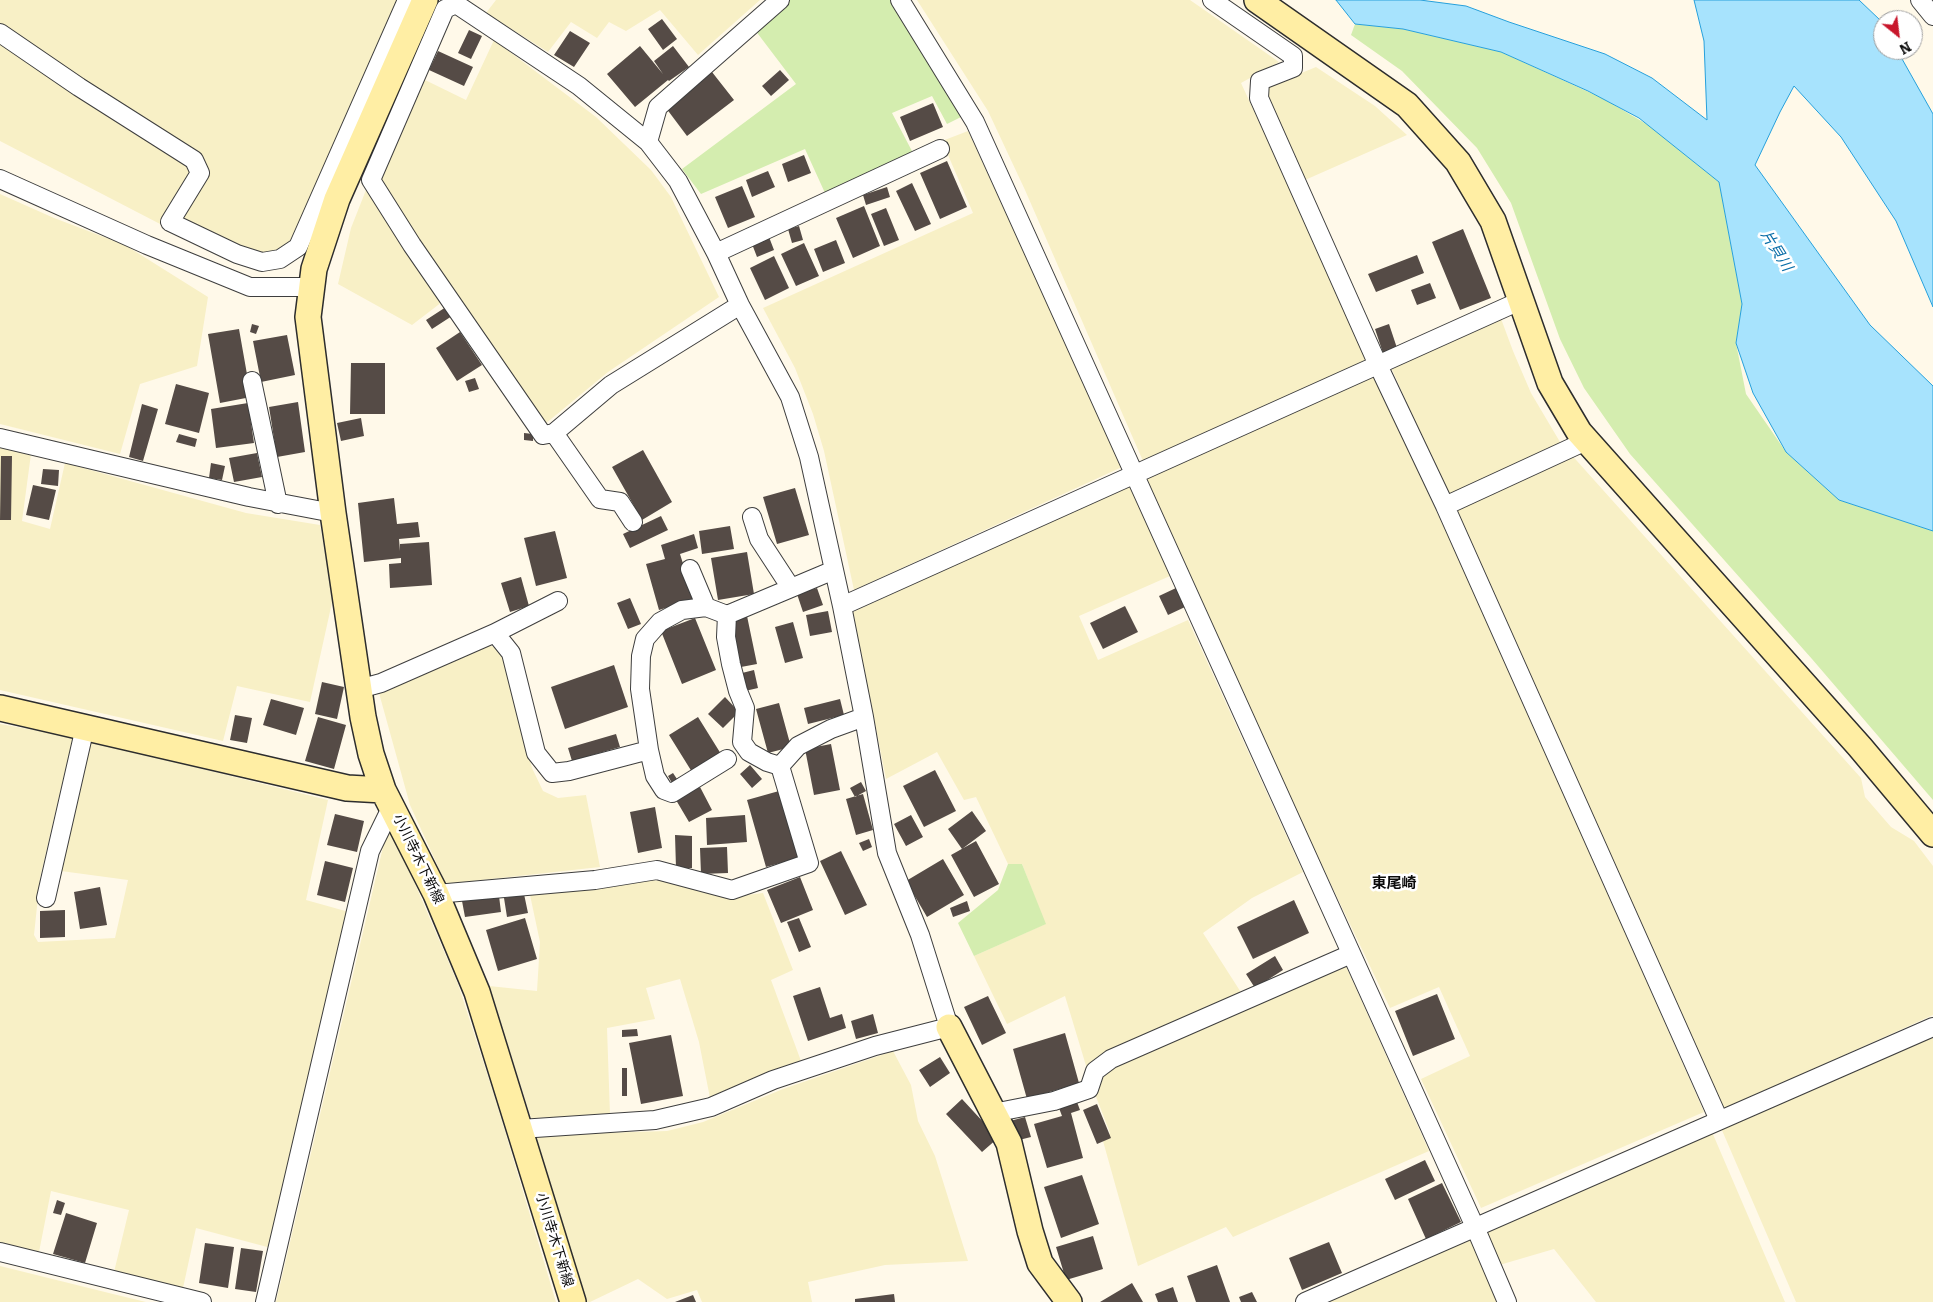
<!DOCTYPE html>
<html>
<head>
<meta charset="utf-8">
<style>
  body { margin:0 }
  #map { position:relative; width:1933px; height:1302px; overflow:hidden; background:#fff9e9; font-family:Bitter,serif }
  canvas { display:block }
  .north { position:absolute; left:1873px; top:10px; width:50px; height:50px; box-sizing:border-box; background:#fff; border:1px solid #9d9d9d; border-radius:50%; rotate:151deg; font-size:14px; font-weight:700; line-height:20px; text-align:center; color:#0b0b0b }
  .north::after { content:''; display:block; margin:auto; width:18px; height:22px; background:#c8162b; clip-path:polygon(50% 0,100% 100%,50% 72%,0 100%) }
</style>
</head>
<body>
<div id="map">
<canvas width="1933" height="1302"></canvas>
<div class="north">N</div>
</div>
<script>
const ctx = document.querySelector('canvas').getContext('2d');
ctx.lineJoin = 'round';
function fillPath(path, color) { ctx.fillStyle = color; ctx.fill(path, 'evenodd'); }
const shape = rows => new Path2D(rows.map(r => 'M' + r).join(''));
function strokePath(path, color, width, dash) { ctx.strokeStyle = color; ctx.lineWidth = width; ctx.lineCap = dash ? 'butt' : 'round'; ctx.setLineDash(dash || []); ctx.stroke(path); }
function label(font, color, halo, rows, align = 'center') {
  ctx.font = font + ' Bitter,"Noto Sans JP",serif'; ctx.lineWidth = 5; ctx.setLineDash([]); ctx.textBaseline = 'middle'; ctx.strokeStyle = halo; ctx.fillStyle = color; for (const [text, x, y, turn = 0] of rows) {
    ctx.save(); ctx.translate(x, y); ctx.rotate((+turn || 0) * Math.PI / 180); ctx.textAlign = isNaN(turn) ? turn : align; if (halo) ctx.strokeText(text, 0, 0); ctx.fillText(text, 0, 0); ctx.restore();
  }
}
fillPath(shape([
  [0,0,406,0,412,4,308,246,292,263,274,267,248,265,162,225,0,141],
  [496,0,760,0,698,55,660,10,626,31,609,22,597,38,571,22,548,52,486,13],
  [917,0,1190,0,1279,62,1241,83,1369,360,1143,461,1025,190,988,111],
  [494,40,596,117,651,170,671,197,719,297,608,372,545,424,379,181,423,79,466,100],
  [1316,67,1375,106,1407,135,1305,180,1265,88],
  [968,131,1122,467,854,590,824,451,813,414,795,368,763,308,973,213,942,141],
  [366,190,397,233,442,302,412,325,338,284,351,228],
  [0,194,54,218,125,245,208,297,197,366,140,384,120,454,0,424],
  [1500,316,1513,351,1531,393,1560,442,1861,778,1865,797,1891,827,1914,841,1933,866,1933,1015,1727,1108,1722,1106,1620,876,1463,531,1391,367],
  [1374,375,1515,682,1704,1112,1481,1208,1421,1079,1470,1056,1439,987,1390,1008,1252,719,1144,480],
  [0,448,31,454,22,521,50,529,65,463,246,513,320,525,333,598,310,702,237,686,223,741,0,690],
  [1129,484,1170,576,1079,616,1098,660,1188,620,1303,872,1252,898,1203,933,1242,994,1087,1069,1065,996,1007,1024,974,956,1045,924,1022,864,1008,864,976,797,964,800,937,752,886,779,853,612],
  [487,645,494,647,502,655,532,768,543,791,558,798,586,795,600,867,446,884,410,805,379,693],
  [0,724,73,737,40,878,34,935,38,942,115,938,128,880,61,871,89,741,328,800,306,900,349,912,271,1248,196,1228,183,1288,114,1272,129,1210,51,1191,39,1252,0,1242],
  [387,830,398,844,458,984,496,1101,556,1302,276,1302],
  [643,879,670,882,701,892,732,897,763,893,793,970,771,980,801,1061,710,1098,699,1042,680,979,646,988,655,1019,607,1028,610,1115,531,1118,489,986,537,991,540,942,530,895,608,887],
  [1345,964,1429,1151,1233,1237,1226,1227,1138,1266,1103,1141,1110,1133,1095,1094,1103,1077,1114,1066],
  [1933,1036,1933,1302,1796,1302,1721,1128],
  [893,1051,911,1085,918,1121,935,1156,968,1261,885,1265,808,1282,812,1302,702,1302,697,1290,667,1299,638,1279,590,1302,586,1302,534,1135,667,1131,703,1122,783,1089],
  [1712,1132,1785,1302,1596,1302,1554,1249,1496,1266,1482,1233],
  [1470,1238,1498,1302,1323,1302],
  [0,1266,117,1295,146,1302,0,1302]
]), '#f8f0c6');
fillPath(shape([
  [789,0,890,0,961,117,947,124,932,96,892,113,913,153,825,193,805,149,701,194,682,169,796,84,755,30],
  [1355,24,1403,29,1501,52,1604,99,1648,125,1719,182,1742,304,1736,343,1746,394,1786,452,1839,500,1933,531,1933,800,1812,659,1630,454,1584,388,1560,339,1511,203,1477,148,1402,71,1351,35],
  [1008,864,1022,864,1046,924,974,956,958,923,998,890]
]), '#d4edaf');
const water = shape([
  [1336,0,1420,0,1466,6,1509,22,1605,54,1652,78,1707,120,1704,41,1694,0,1859,0,1880,20,1883,26,1883,50,1897,50,1933,114,1933,307,1896,221,1841,137,1794,86,1780,112,1755,165,1870,325,1933,386,1933,531,1839,500,1786,452,1753,393,1736,343,1742,304,1719,182,1639,118,1588,91,1501,52,1403,29,1355,24,1336,0]
]);
fillPath(water, '#a7e3fd');
strokePath(water, '#27a0db', 1);
fillPath(shape([
  [662,19,677,39,663,50,648,29],
  [469,30,482,36,471,59,458,53],
  [570,31,590,43,574,67,554,55],
  [640,46,663,74,654,61,673,46,689,67,669,81,668,80,635,107,607,74],
  [438,51,473,67,464,86,429,70],
  [780,70,789,80,771,96,762,86],
  [712,72,734,100,687,136,666,108],
  [933,103,943,127,910,141,900,117],
  [804,155,811,173,788,182,782,164],
  [947,161,967,207,940,219,920,173],
  [768,171,775,187,752,197,746,180],
  [912,183,931,224,915,231,896,191],
  [742,186,755,217,728,228,715,197],
  [887,187,890,197,866,205,863,195],
  [864,206,880,246,853,258,836,218],
  [886,208,899,240,884,246,871,214],
  [799,226,803,240,792,243,788,229],
  [1463,229,1491,298,1460,310,1432,242],
  [769,237,774,250,757,257,752,244],
  [836,240,845,263,823,272,814,249],
  [804,243,819,276,796,286,781,254],
  [1417,255,1424,273,1376,292,1368,274],
  [774,256,789,288,765,300,750,268],
  [1430,283,1436,298,1417,305,1411,290],
  [446,307,452,316,432,329,426,320],
  [252,324,259,326,256,334,250,332],
  [1389,324,1397,348,1383,353,1375,329],
  [239,329,251,397,220,403,208,334],
  [460,332,482,365,457,381,436,348],
  [287,335,295,375,261,382,253,341],
  [351,363,385,363,385,414,350,414],
  [475,378,479,389,469,392,465,381],
  [176,384,209,393,199,433,165,424],
  [298,402,305,452,277,457,269,407],
  [248,403,254,443,216,448,211,409],
  [142,404,158,409,143,461,129,457],
  [361,418,364,436,341,441,337,423],
  [524,433,533,434,533,441,524,440],
  [179,434,197,439,195,447,176,442],
  [643,450,672,502,642,520,612,467],
  [257,453,262,477,234,482,229,458],
  [1,456,12,456,11,520,0,520],
  [211,463,225,466,222,480,209,478],
  [43,469,59,470,58,486,41,484],
  [33,485,56,490,49,520,26,515],
  [795,488,809,535,777,544,763,497],
  [394,498,397,524,418,522,420,537,399,539,400,551,400,544,429,542,432,585,390,588,389,564,401,563,401,558,364,562,358,503],
  [661,516,668,530,630,548,623,534],
  [730,526,734,549,702,554,699,531],
  [555,531,567,578,536,586,524,538],
  [694,534,698,548,680,554,694,599,659,610,646,564,665,559,661,545],
  [747,552,754,594,718,600,711,558],
  [521,577,529,606,510,612,501,583],
  [817,588,823,605,803,612,797,594],
  [1176,588,1185,607,1168,615,1159,596],
  [630,598,641,624,628,629,617,603],
  [1125,606,1138,632,1103,649,1090,623],
  [828,611,832,632,810,636,806,615],
  [747,616,757,664,741,667,732,619],
  [695,618,716,670,682,684,661,631],
  [793,622,803,658,785,663,775,627],
  [614,665,628,707,565,729,551,687],
  [754,670,758,688,745,691,742,673],
  [322,682,344,687,337,719,315,714],
  [725,697,739,712,723,728,708,714],
  [271,699,304,708,296,735,263,725],
  [840,699,844,715,808,724,804,708],
  [779,703,791,747,768,753,756,709],
  [235,715,252,718,247,743,230,740],
  [318,717,346,725,334,769,305,761],
  [698,717,721,754,692,772,669,735],
  [616,734,620,747,572,761,568,748],
  [831,744,840,790,814,795,805,749],
  [750,765,762,779,752,788,740,774],
  [935,770,956,811,924,827,903,786],
  [673,773,679,782,673,785,668,776],
  [861,782,866,791,855,797,850,788],
  [700,787,712,810,689,822,676,800],
  [779,791,798,858,766,867,747,800],
  [863,794,873,830,856,835,846,799],
  [655,807,662,848,638,853,630,812],
  [972,811,986,831,962,849,948,829],
  [335,814,364,821,357,852,327,845],
  [745,815,747,842,707,845,706,818],
  [911,815,923,837,906,846,894,824],
  [675,835,692,836,692,868,676,868],
  [869,839,872,847,863,851,859,843],
  [976,841,999,884,974,897,951,855],
  [727,847,728,873,701,874,700,848],
  [841,851,867,905,845,915,820,861],
  [943,859,964,895,927,917,906,881],
  [325,861,353,868,345,902,317,895],
  [800,877,813,910,781,923,767,890],
  [100,887,107,925,80,929,74,892],
  [524,894,528,913,507,917,504,898],
  [499,896,501,912,465,917,462,901],
  [1294,900,1309,933,1253,959,1237,927],
  [967,901,970,911,953,917,950,908],
  [65,910,65,937,40,938,40,911],
  [525,918,537,959,498,971,486,930],
  [799,918,811,947,799,952,787,922],
  [1275,956,1283,970,1255,988,1246,974],
  [820,987,830,1018,842,1014,846,1028,808,1041,793,996],
  [1437,994,1455,1039,1413,1056,1395,1011],
  [988,996,1006,1033,982,1045,964,1007],
  [873,1014,878,1033,856,1039,851,1021],
  [637,1029,638,1036,622,1037,622,1030],
  [1065,1033,1079,1083,1027,1099,1013,1049],
  [671,1035,683,1096,641,1104,629,1043],
  [940,1057,950,1073,930,1087,919,1070],
  [622,1068,627,1068,627,1096,622,1096],
  [962,1099,998,1138,982,1152,946,1114],
  [1077,1102,1080,1110,1071,1113,1083,1158,1047,1168,1034,1124,1062,1116,1059,1108],
  [1097,1104,1111,1138,1097,1144,1083,1110],
  [1025,1117,1031,1137,1015,1141,1010,1121],
  [1425,1160,1435,1181,1395,1200,1385,1179],
  [1082,1175,1099,1224,1061,1238,1044,1187],
  [1442,1183,1461,1222,1426,1239,1408,1199],
  [57,1200,65,1203,61,1215,53,1213],
  [66,1213,97,1223,85,1263,53,1254],
  [1093,1236,1103,1269,1066,1280,1056,1247],
  [1329,1242,1342,1273,1302,1290,1289,1258],
  [205,1243,234,1247,228,1288,199,1283],
  [241,1248,263,1251,256,1292,235,1289],
  [1217,1265,1230,1302,1196,1302,1187,1276],
  [1132,1283,1143,1302,1100,1302],
  [1173,1287,1178,1302,1158,1302,1155,1294],
  [1252,1292,1257,1302,1241,1302,1239,1297],
  [894,1294,895,1302,855,1302,855,1299],
  [693,1295,696,1302,675,1302]
]), '#554b46');
const street = shape([
  [457,0,456,4,579,86,648,142,678,181,716,253,740,305,790,397,809,457,842,606,864,717,887,853,920,935,949,1027,875,1046,773,1080,711,1107,655,1120,520,1129],
  [900,0,975,122,1475,1227,1507,1302],
  [1212,0,1293,56,1293,68,1260,81,1259,98,1378,365,1445,506,1719,1120],
  [1920,0,1933,16],
  [456,4,445,9,371,180,412,245,543,435,554,433],
  [0,33,79,87,194,160,200,173,170,222,237,254,262,262,280,259,298,247,407,0],
  [648,142,658,107,780,0],
  [0,179,147,245,250,287,311,287],
  [716,253,940,149],
  [252,381,278,504],
  [0,438,249,497,333,513],
  [1445,506,1586,441],
  [752,517,759,539,791,588],
  [633,522,620,502,600,499,554,433,611,385,740,305],
  [690,569,706,607],
  [842,606,1522,300],
  [727,615,726,637,731,664,738,691,745,708,742,742,749,752,767,762,780,766],
  [495,633,558,601],
  [359,689,381,683,495,633,511,653,536,753,552,773,569,771,649,750],
  [727,759,672,793,664,790,655,776,649,750,640,689,641,656,645,639,660,622,682,610,706,607,727,615,834,570],
  [436,894,595,880,657,870,732,890,809,863,780,766,798,746,831,729,864,717],
  [46,898,85,727],
  [993,1113,1054,1101,1089,1089,1095,1071,1111,1059,1351,954],
  [0,1252,202,1302],
  [265,1302,370,851,392,806],
  [1305,1302,1933,1027]
]);
const secondary = shape([
  [1257,0,1407,105,1458,162,1493,221,1550,383,1579,432,1860,747,1933,834],
  [0,708,347,788,383,790,436,894,477,992,573,1302],
  [383,790,371,754,363,717,333,513,308,317,314,269,337,199,425,0],
  [949,1027,1009,1143,1030,1231,1040,1263,1069,1302]
]);
strokePath(street, '#3e3e3e', 20);
strokePath(secondary, '#2d2d2d', 28);
strokePath(street, '#fff', 18);
strokePath(secondary, '#ffeea4', 25);
label('14px', '#0b0b0b', '#fff', [
  ["小川寺木下新線",418,859,64],
  ["小川寺木下新線",554,1240,73]
]);
label('italic 15px', '#096ea8', '#fff', [
  ["片貝川",1776,251,58]
]);
label('bold 15px', '#0b0b0b', '#fff', [
  ["東尾崎",1394,884]
]);
</script>
</body>
</html>
